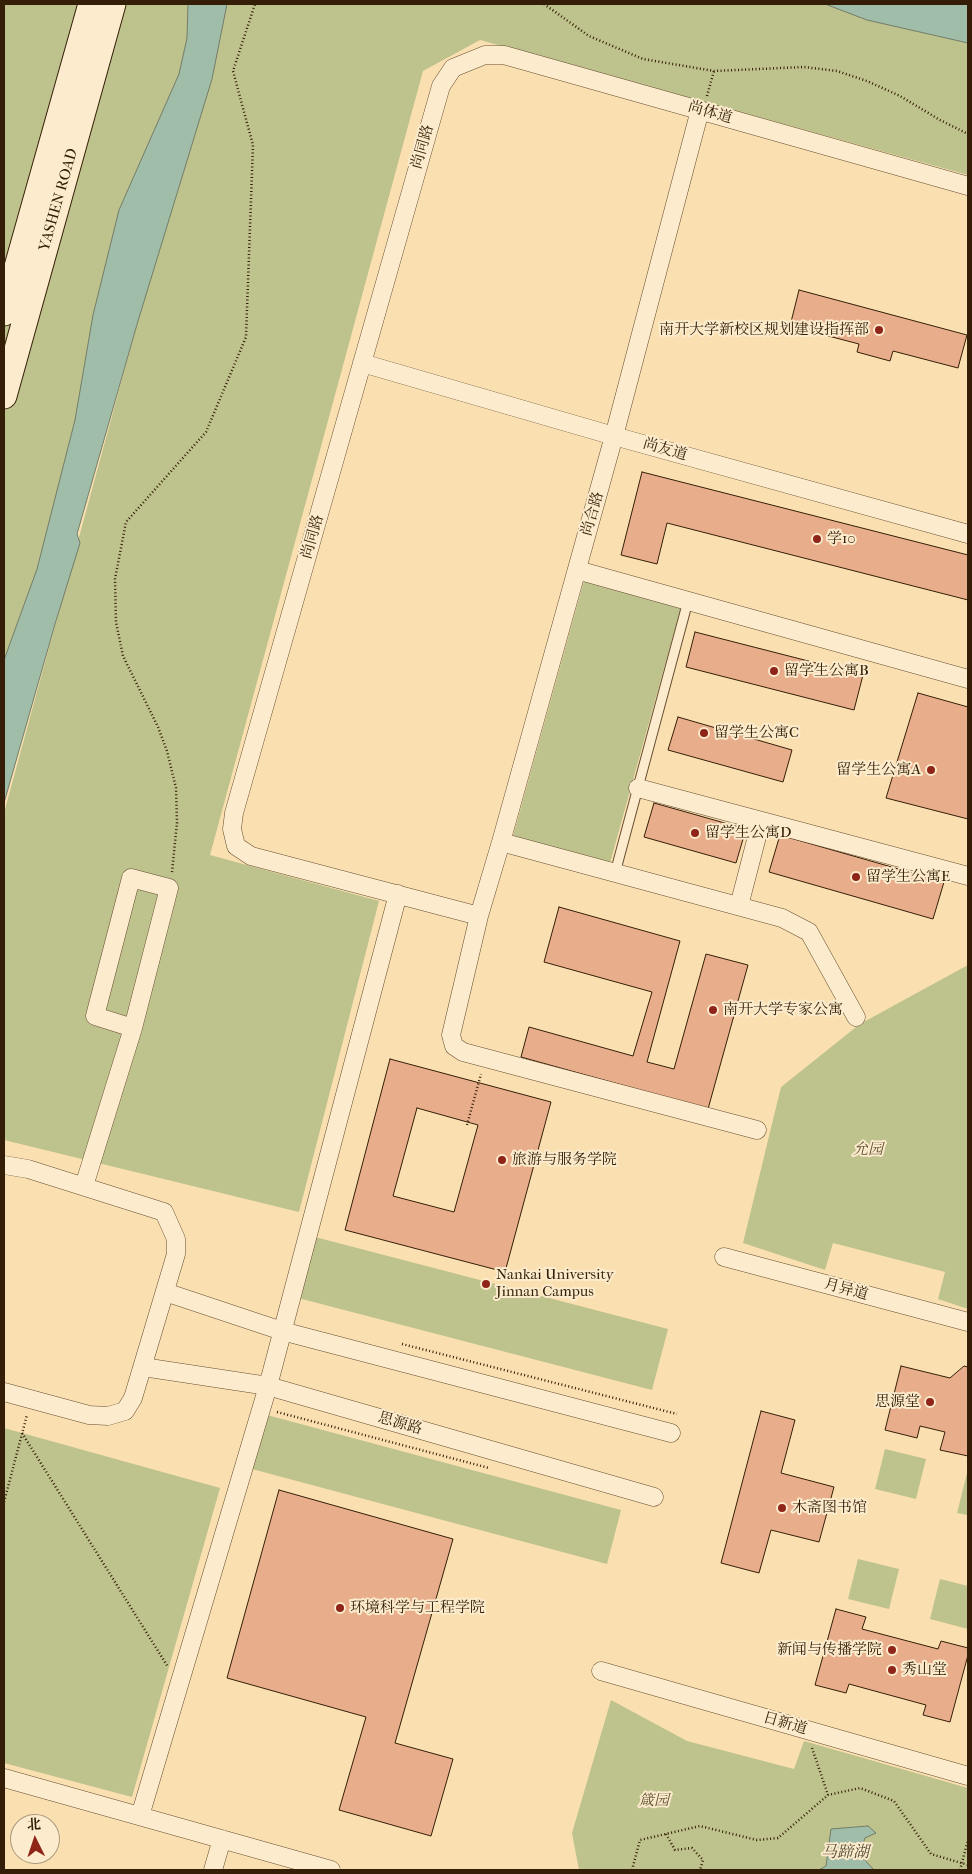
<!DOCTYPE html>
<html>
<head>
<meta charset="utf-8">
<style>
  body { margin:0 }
  #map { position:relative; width:972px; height:1874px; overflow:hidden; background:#fae0b1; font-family:"IM FELL French Canon","Noto Serif SC",serif }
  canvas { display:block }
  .frame { position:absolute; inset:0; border:5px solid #341e07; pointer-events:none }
  .north { position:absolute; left:10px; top:1814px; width:50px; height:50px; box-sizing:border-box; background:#fcebcc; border:1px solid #ac997d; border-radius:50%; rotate:356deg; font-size:14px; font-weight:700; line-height:20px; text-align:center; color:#341e07 }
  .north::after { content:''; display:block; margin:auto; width:18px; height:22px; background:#8f2418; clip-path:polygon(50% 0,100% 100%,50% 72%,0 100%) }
</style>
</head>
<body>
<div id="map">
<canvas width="972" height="1874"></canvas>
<div class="frame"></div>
<div class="north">北</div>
</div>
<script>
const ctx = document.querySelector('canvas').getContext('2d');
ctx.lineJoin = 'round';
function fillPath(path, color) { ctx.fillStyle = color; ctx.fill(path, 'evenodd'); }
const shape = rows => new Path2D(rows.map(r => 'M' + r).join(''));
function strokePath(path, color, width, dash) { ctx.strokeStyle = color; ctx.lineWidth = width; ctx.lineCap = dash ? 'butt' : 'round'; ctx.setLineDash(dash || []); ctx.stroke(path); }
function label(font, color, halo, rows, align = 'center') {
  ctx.font = font + ' "IM FELL French Canon","Noto Serif SC",serif'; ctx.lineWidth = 4; ctx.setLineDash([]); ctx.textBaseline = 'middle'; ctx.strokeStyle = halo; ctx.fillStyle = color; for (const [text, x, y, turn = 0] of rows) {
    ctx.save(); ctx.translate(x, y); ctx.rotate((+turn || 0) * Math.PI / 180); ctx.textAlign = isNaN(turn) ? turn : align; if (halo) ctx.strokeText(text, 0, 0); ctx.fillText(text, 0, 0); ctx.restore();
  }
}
fillPath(shape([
  [4,4,205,4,4,722],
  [224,4,848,4,968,41,968,175,480,40,423,71,210,855,379,901,299,1212,4,1140,4,813],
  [584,581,681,607,610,863,513,836],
  [968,965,968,1309,938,1299,945,1272,833,1243,825,1270,743,1243,781,1087,860,1024],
  [315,1237,668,1329,652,1390,298,1298],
  [267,1415,621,1510,607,1564,252,1469],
  [4,1428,220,1488,132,1797,4,1763],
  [885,1449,926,1459,916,1499,875,1489],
  [967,1473,968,1473,968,1515,957,1513],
  [858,1559,899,1569,889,1609,848,1599],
  [940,1579,968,1586,968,1629,930,1619],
  [611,1700,687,1741,794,1769,804,1741,968,1788,968,1870,579,1870,572,1833]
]), '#bec28c');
const water = shape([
  [188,4,227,4,212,79,138,321,77,534,80,543,55,624,4,803,4,660,37,569,75,420,93,315,119,210,179,74,187,38,188,4],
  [825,4,968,4,968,43,867,20,825,4],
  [868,1826,876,1833,865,1838,861,1850,863,1858,874,1870,819,1870,826,1866,831,1829,868,1826]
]);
fillPath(water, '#9fbda9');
strokePath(water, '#747d68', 1);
const building = shape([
  [799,290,967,335,958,368,893,351,890,361,857,352,859,344,790,326,799,290],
  [642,472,968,555,968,600,667,523,657,564,621,555,642,472],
  [695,632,863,675,854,710,686,667,695,632],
  [918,693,968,707,968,819,886,798,918,693],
  [678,717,792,750,783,782,668,750,678,717],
  [654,803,746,829,736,863,644,837,654,803],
  [780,835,944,882,933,919,769,872,780,835],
  [559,907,680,941,647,1062,674,1069,706,954,748,965,708,1109,521,1057,529,1027,633,1056,652,992,544,962,559,907],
  [390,1059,551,1102,505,1272,345,1230,390,1059],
  [417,1108,478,1125,454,1212,393,1196,417,1108],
  [901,1366,950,1378,964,1366,968,1367,968,1456,940,1450,945,1432,920,1426,917,1438,885,1430,901,1366],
  [761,1411,795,1420,781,1473,834,1487,819,1542,771,1530,759,1573,721,1563,761,1411],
  [279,1490,453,1539,395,1743,453,1759,431,1836,339,1810,366,1717,227,1678,279,1490],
  [836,1609,866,1617,862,1629,938,1649,941,1641,968,1648,968,1655,950,1722,923,1715,926,1705,849,1684,846,1693,815,1685,836,1609]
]);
fillPath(building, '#e8ad8b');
strokePath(building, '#341e07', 1);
const service = shape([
  [615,873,688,601]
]);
const minor = shape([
  [700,110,614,436,501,842,479,916,451,1035,454,1046,463,1052,757,1130],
  [362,363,614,436,968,534],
  [577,570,968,679],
  [638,788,968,876],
  [501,842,782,918,809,932,856,1017],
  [739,906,761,821],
  [479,916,251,856,236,846,232,829,234,813,441,86,453,68,485,55,504,55,968,186],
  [4,1165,28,1169,164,1212,176,1239,176,1254,133,1398,125,1411,108,1416,89,1415,4,1392],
  [84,1186,133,1028,169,888,131,878,95,1016,133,1028],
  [724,1257,968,1322],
  [165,1292,282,1331,671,1433],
  [143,1367,268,1386,654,1497],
  [601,1671,968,1776],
  [4,1778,331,1870],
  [140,1816,268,1386,398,894],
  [213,1870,222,1839]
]);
const secondary = shape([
  [4,313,91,4],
  [4,396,113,4]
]);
strokePath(service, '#664e32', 11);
strokePath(minor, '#664e32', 19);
strokePath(secondary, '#341e07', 27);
strokePath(shape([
  [544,4,589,36,643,59,714,71,804,67,837,71,867,81,900,96,940,120,968,134],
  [707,96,714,71],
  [172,872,177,823,176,788,167,751,158,727,123,656,116,622,115,579,126,522,206,432,246,337,253,145,233,71,255,4],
  [467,1125,481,1074],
  [402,1344,677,1414],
  [277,1412,489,1468],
  [22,1433,168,1667],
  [4,1502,27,1415],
  [812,1748,828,1795],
  [666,1834,675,1850,692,1848,703,1860,700,1870],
  [632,1870,640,1840,700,1826,757,1840,778,1838,828,1795,860,1788,894,1801,931,1854,968,1865],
  [960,1870,968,1840]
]), '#341e07', 2.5, [1, 2.5]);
strokePath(service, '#fcebcc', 9);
strokePath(minor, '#fcebcc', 18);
strokePath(secondary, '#fcebcc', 25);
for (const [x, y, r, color] of [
  [879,330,5,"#8f2418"],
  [817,539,5,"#8f2418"],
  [774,671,5,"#8f2418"],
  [704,733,5,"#8f2418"],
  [931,770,5,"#8f2418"],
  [695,833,5,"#8f2418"],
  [856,877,5,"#8f2418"],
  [713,1010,5,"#8f2418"],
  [502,1160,5,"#8f2418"],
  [486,1284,5,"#8f2418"],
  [930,1402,5,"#8f2418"],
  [782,1508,5,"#8f2418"],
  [340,1608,5,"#8f2418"],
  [892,1650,5,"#8f2418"],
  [892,1670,5,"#8f2418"]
]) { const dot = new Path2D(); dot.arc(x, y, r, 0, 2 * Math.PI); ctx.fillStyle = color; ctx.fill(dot); strokePath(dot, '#fcebcc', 2); }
label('15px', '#341e07', '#fcebcc', [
  ["尚体道",710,113,16],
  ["尚同路",423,147,-74],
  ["YASHEN ROAD",59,200,-74],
  ["尚友道",665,450,16],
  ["尚合路",593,514,-74],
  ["尚同路",313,537,-74],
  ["月异道",846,1290,15],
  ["思源路",400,1424,16],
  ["日新道",785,1724,16]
]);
label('15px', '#341e07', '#fcebcc', [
  ["南开大学新校区规划建设指挥部",869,330,"right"],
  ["学10",827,539],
  ["留学生公寓B",784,671],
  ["留学生公寓C",714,733],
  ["留学生公寓A",921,770,"right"],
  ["留学生公寓D",705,833],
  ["留学生公寓E",866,877],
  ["南开大学专家公寓",723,1010],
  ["旅游与服务学院",512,1160],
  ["Nankai University",496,1275],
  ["Jinnan Campus",496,1292],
  ["思源堂",920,1402,"right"],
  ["木斋图书馆",792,1508],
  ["环境科学与工程学院",350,1608],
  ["新闻与传播学院",882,1650,"right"],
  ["秀山堂",902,1670]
], 'left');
label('italic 15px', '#5d4f2f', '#fcebcc', [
  ["允园",868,1150],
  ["箴园",654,1801]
]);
label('italic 16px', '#544e38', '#fcebcc', [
  ["马蹄湖",845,1853]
]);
</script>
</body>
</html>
